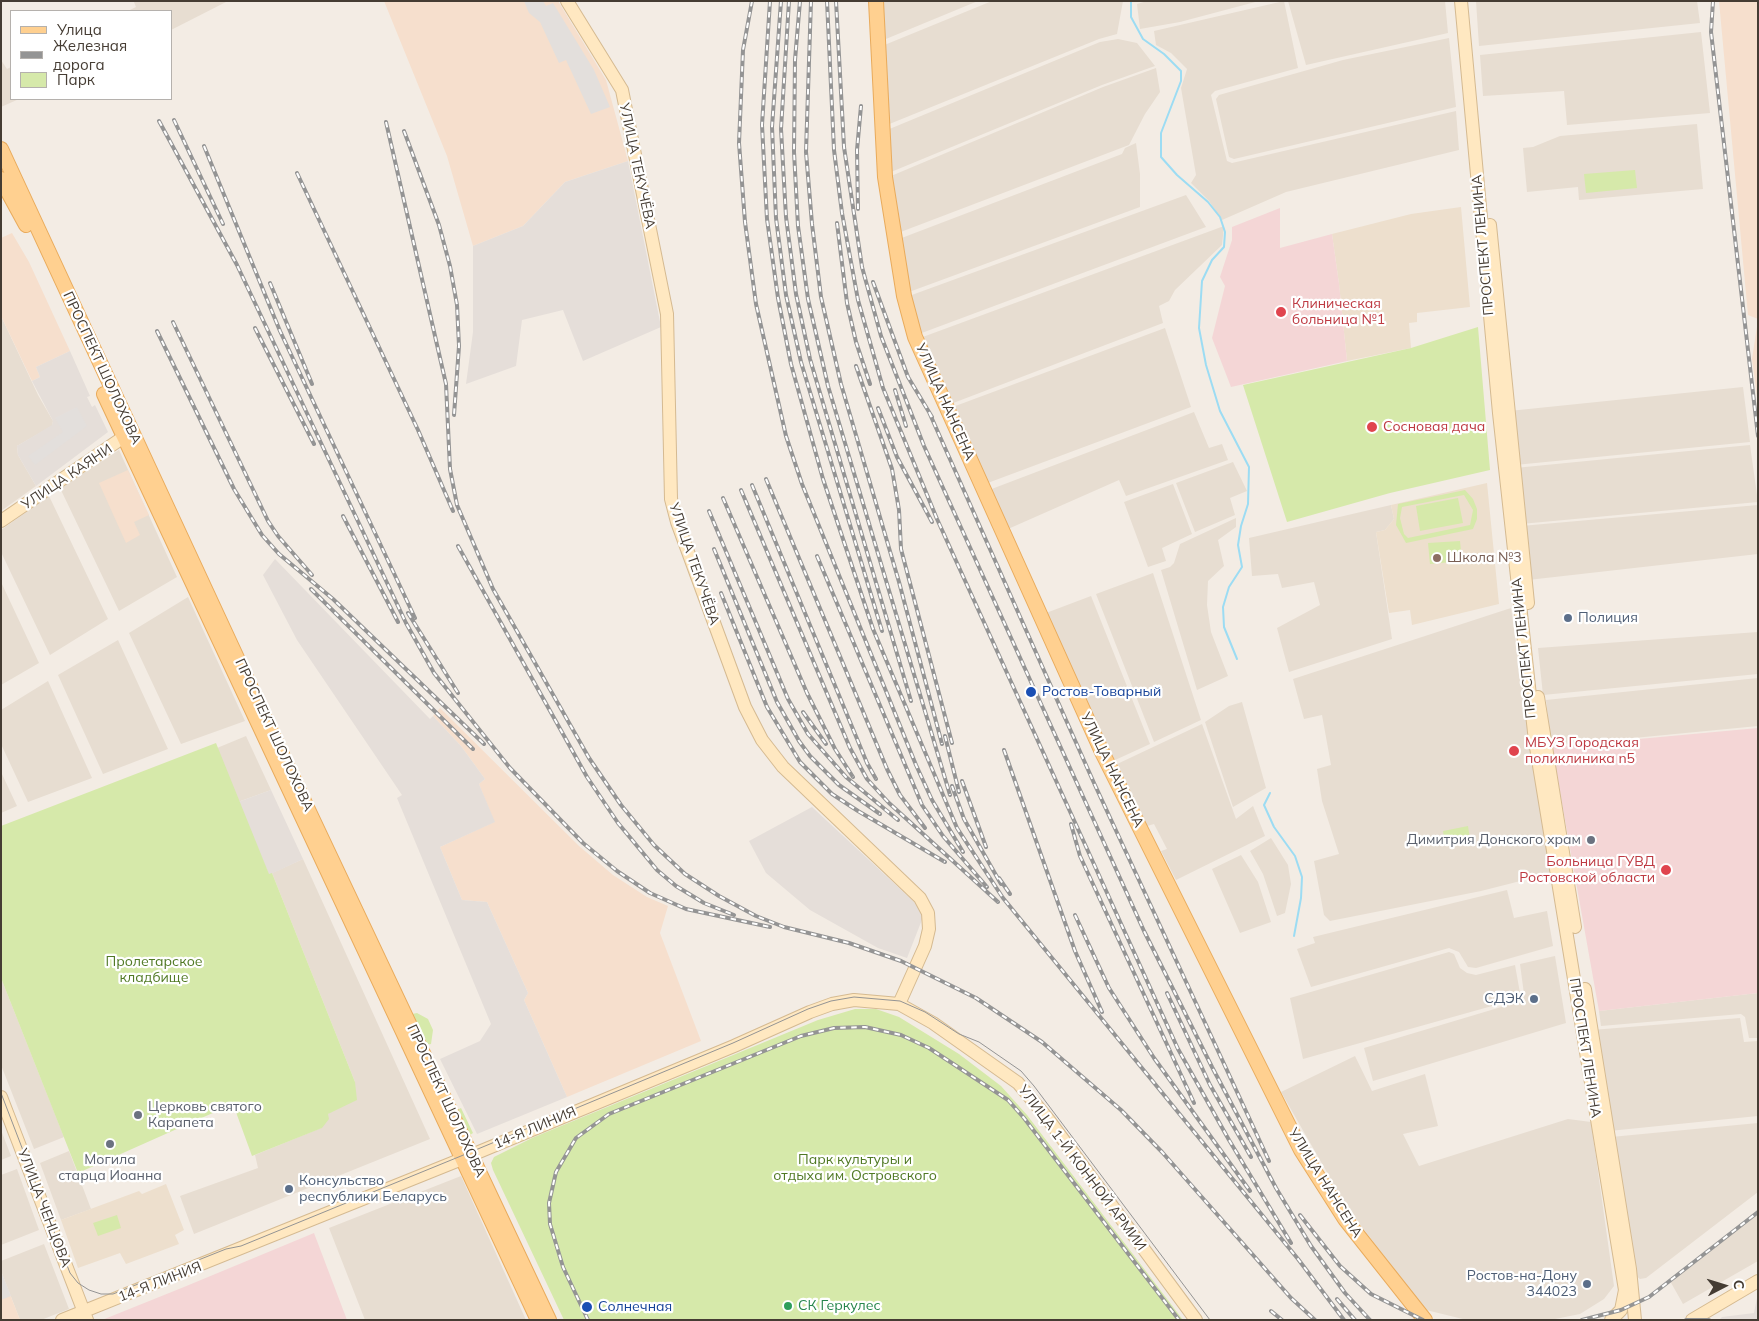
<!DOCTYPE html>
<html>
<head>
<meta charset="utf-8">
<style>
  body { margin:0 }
  #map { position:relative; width:1759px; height:1321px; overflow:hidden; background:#f3ece4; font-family:Mulish,sans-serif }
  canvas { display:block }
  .frame { position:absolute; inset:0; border:2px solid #453c33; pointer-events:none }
  .legend { position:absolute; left:10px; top:10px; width:162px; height:90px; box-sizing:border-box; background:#fff; border:1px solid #b5b1ad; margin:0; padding:6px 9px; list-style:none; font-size:15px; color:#453c33 }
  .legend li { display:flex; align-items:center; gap:10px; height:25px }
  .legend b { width:25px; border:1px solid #b5b1ad }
  .north { position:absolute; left:1699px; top:1261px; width:50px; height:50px; -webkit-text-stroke:4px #fff; paint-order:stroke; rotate:85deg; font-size:14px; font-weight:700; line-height:20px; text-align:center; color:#453c33 }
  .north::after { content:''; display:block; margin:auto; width:18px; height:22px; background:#453c33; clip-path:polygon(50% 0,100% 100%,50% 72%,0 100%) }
</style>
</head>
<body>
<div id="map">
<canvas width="1759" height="1321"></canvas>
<div class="frame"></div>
<ul class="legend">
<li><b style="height:6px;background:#ffd090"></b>Улица</li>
<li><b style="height:6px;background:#949494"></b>Железная дорога</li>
<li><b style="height:14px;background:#d6e9aa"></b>Парк</li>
</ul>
<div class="north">С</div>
</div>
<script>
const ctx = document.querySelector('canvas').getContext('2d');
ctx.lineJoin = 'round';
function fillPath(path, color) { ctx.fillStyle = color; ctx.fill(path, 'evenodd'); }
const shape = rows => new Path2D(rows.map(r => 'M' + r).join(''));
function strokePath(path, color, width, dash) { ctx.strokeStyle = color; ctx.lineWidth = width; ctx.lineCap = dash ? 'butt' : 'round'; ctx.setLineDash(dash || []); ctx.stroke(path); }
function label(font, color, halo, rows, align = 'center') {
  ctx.font = font + ' Mulish,sans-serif'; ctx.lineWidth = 4.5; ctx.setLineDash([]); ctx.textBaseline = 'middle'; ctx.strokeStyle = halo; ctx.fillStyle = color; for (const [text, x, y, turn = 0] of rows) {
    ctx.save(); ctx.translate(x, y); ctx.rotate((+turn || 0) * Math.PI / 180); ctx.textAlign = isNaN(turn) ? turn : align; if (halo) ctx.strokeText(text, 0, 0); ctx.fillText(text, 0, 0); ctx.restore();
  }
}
fillPath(shape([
  [136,1,226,1,226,2,171,30,171,11,128,11,136,7,134,2],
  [879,1,978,1,881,41],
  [992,1,1123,1,1117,34,1099,39,887,125,882,46],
  [1147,1,1259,1,1180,22,1140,29,1137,4],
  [1284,1,1298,68,1215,91,1211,95,1227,161,1232,163,1456,111,1459,150,1286,192,1222,220,1209,201,1191,183,1196,175,1181,88,1187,69,1171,53,1156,45,1154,31],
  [1288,1,1445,1,1448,33,1306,65],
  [1476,1,1697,1,1700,23,1479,46],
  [1701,32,1710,113,1567,125,1564,91,1483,96,1480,55],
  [1449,38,1456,107,1234,159,1229,157,1216,99,1219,95,1343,60],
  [1118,39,1137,43,1155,66,1102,85,891,172,887,130,1100,42],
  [1,60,7,69,11,67,11,99,19,99,1,107],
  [1156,68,1160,92,1145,114,1129,145,898,233,891,176,1103,87],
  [1697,124,1703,189,1579,200,1578,187,1527,192,1523,148,1533,147,1560,136],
  [1136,143,1140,174,1140,207,909,292,899,239,1122,154,1125,148],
  [1186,195,1206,227,919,334,909,296],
  [1224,226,1222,245,1175,290,1169,301,1159,306,1163,323,948,405,920,338],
  [1,316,38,395,53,421,52,426,17,446,18,455,36,486,1,511],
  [1165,328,1191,407,985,484,950,408],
  [1743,387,1750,442,1515,465,1509,411],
  [1194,412,1209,448,1222,444,1228,460,1126,496,1119,480,1008,529,989,490],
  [1750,445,1758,502,1521,524,1515,468],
  [119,450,177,577,119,611,60,488],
  [1233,462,1247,491,1230,498,1235,515,1195,532,1176,483],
  [1173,484,1192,534,1162,548,1166,561,1148,567,1124,502],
  [49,496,108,619,50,655,1,552,1,530],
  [1391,505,1394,519,1385,530,1376,532,1392,639,1289,672,1277,628,1320,605,1314,582,1282,588,1278,574,1252,576,1249,538],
  [1758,505,1758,554,1528,580,1521,526],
  [1236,518,1236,527,1218,540,1224,566,1208,581,1207,605,1211,632,1228,676,1197,690,1161,570,1170,567,1174,563,1180,544],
  [1153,573,1201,720,1154,742,1096,594],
  [1,582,39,663,1,685],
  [1091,596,1150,744,1113,761,1046,613],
  [188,597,245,721,181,744,129,633],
  [1511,608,1530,744,1552,873,1481,891,1330,921,1324,915,1314,861,1339,854,1322,801,1317,769,1331,765,1322,715,1304,719,1293,679],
  [1758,632,1758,674,1543,695,1538,648],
  [118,640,168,749,103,774,58,675],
  [1758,678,1758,726,1551,746,1546,700],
  [48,681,92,778,28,802,1,744,1,710],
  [1242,702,1266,788,1233,807,1205,722,1229,706],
  [1202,724,1236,819,1253,806,1265,836,1176,880,1161,851,1167,849,1154,824,1147,826,1115,765],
  [246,736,271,790,238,802,217,748],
  [1,772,17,806,1,813],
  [1271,838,1288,865,1291,884,1285,913,1277,916,1263,874,1250,851],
  [1241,855,1258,882,1271,922,1240,933,1212,869],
  [303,859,430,1139,194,1234,180,1196,258,1168,255,1155,321,1128,328,1114,355,1082,272,873],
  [1507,890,1514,918,1547,911,1553,946,1476,968,1468,967,1459,952,1449,948,1311,987,1297,949,1315,943,1313,937],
  [1449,952,1454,954,1460,968,1467,973,1476,975,1515,965,1520,993,1517,999,1303,1059,1290,998],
  [1555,956,1566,1023,1373,1081,1364,1048,1518,1002,1524,994,1520,964],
  [1,978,64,1137,34,1149,1,1065],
  [1758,993,1758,1038,1749,1038,1745,1017,1741,1014,1601,1026,1599,1011],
  [1740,1018,1744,1042,1758,1041,1758,1116,1609,1131,1592,1030],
  [1355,1056,1372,1091,1425,1074,1438,1126,1403,1134,1419,1166,1568,1119,1591,1122,1614,1286,1604,1299,1580,1314,1550,1320,1467,1320,1426,1310,1348,1209,1281,1092],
  [1758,1123,1758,1192,1646,1278,1640,1279,1633,1274,1611,1137],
  [1,1130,11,1156,1,1160],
  [69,1151,91,1209,61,1220,40,1163],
  [17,1169,39,1230,1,1245,1,1175],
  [461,1176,526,1320,365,1320,329,1228],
  [1758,1212,1758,1261,1683,1304,1670,1281],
  [44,1244,69,1309,41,1320,20,1320,1,1271,1,1261]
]), '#e7ddd1');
fillPath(shape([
  [384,1,558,1,606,80,628,161,565,182,523,226,473,246,447,156],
  [1719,1,1758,1,1758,319,1748,315],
  [12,233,29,262,70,351,36,367,40,377,32,381,1,316,1,238],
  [1758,320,1758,404,1752,359],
  [128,470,149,515,134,522,140,535,126,543,99,483],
  [440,708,579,846,613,875,647,897,668,906,660,933,701,1041,567,1097,524,1000,528,993,487,902,462,900,440,847,494,822,479,784,485,779,461,746,433,716],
  [1,1271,20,1320,1,1320]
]), '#f6dfcd');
fillPath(shape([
  [628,161,661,327,583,361,563,310,522,320,516,366,466,384,473,332,473,246,523,226,565,182],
  [70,351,90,396,87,397,92,407,95,405,108,432,36,486,18,455,17,446,52,425,53,421,32,381,40,377,36,367],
  [275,559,430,719,433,716,461,746,485,779,479,784,495,822,440,847,462,900,487,902,528,993,524,1000,567,1097,477,1134,440,1059,480,1041,491,1024,397,798,402,795,297,640,263,575],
  [271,790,303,859,269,875,238,802],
  [812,807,925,912,907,958,878,948,810,910,766,873,749,841],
  [1758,1293,1758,1320,1719,1320,1722,1317,1754,1313]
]), '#e5ded9');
fillPath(shape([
  [1461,207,1470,307,1417,313,1417,322,1409,323,1411,348,1347,361,1339,284,1332,234,1411,214],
  [1487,483,1499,604,1412,625,1410,610,1389,613,1376,532,1385,530,1394,519,1391,505],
  [166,1184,184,1230,175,1235,179,1244,126,1264,120,1253,78,1268,61,1220,139,1191,142,1194]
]), '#eddfcd');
fillPath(shape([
  [1280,208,1280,248,1332,234,1339,284,1347,361,1231,387,1212,338,1225,286,1220,277,1232,240,1232,227],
  [1758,728,1758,993,1599,1011,1552,747],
  [314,1233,347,1320,102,1320,184,1287]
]), '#f4d6d6');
fillPath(shape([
  [1635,170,1637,188,1586,193,1584,174],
  [1478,327,1490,470,1390,493,1287,522,1243,385,1411,348],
  [1465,490,1473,499,1477,509,1477,519,1473,529,1406,543,1396,525,1398,504],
  [1464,495,1473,510,1470,525,1408,538,1404,534,1400,518,1402,507],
  [1458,498,1463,523,1420,531,1416,506],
  [1460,541,1462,561,1430,564,1428,543],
  [216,743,269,874,272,873,355,1082,357,1100,328,1114,329,1119,322,1128,252,1156,233,1104,78,1173,1,978,1,826],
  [1468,826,1470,839,1445,844,1443,831],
  [855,1009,876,1009,899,1017,959,1054,1001,1086,1027,1115,1183,1320,564,1320,493,1170,491,1163,494,1157,532,1138,818,1020],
  [417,1013,428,1019,433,1030,431,1044,426,1045,412,1014],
  [461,1108,473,1133,470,1135,457,1110],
  [117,1215,121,1228,98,1236,93,1223]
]), '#d6e9aa');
fillPath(shape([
  [524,1,543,1,546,6,553,3,594,70,610,107,591,114,566,60,559,63,540,22,529,13],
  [77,407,87,426,35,465,28,456,63,432,55,418],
  [1,1271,11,1296,1,1300]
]), '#e3dfdc');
strokePath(shape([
  [1131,1,1131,17,1143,39,1164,54,1181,71,1181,81,1161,133,1161,157,1177,175,1208,202,1220,217,1225,232,1224,247,1212,260,1202,281,1199,328,1206,365,1220,411,1249,467,1248,504,1241,526,1238,545,1242,567,1229,587,1223,607,1224,627,1237,659],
  [1270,793,1264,805,1274,827,1295,856,1302,877,1301,898,1294,936]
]), '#9cdcf3', 2);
const secondary = shape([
  [567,1,622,90,667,314,671,499,677,522,745,707,762,740,783,767,920,898,928,913,929,929,925,946,899,1004],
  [1461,1,1499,413,1535,741,1625,1290,1621,1310,1611,1320],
  [1490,225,1528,603],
  [1,521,131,432],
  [1538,697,1575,927],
  [1585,989,1630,1269,1635,1320],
  [1,1097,87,1320],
  [62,1320,462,1159,734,1046,810,1012,832,1004,854,1000,899,1004,933,1023,1018,1083,1048,1119,1196,1320],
  [1692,1320,1758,1281]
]);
const primary = shape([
  [876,1,885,177,904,296,915,337,1102,752,1301,1150,1345,1219,1425,1320],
  [1,149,269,727,549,1320],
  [1,179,26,225],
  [104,394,538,1320]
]);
strokePath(secondary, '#d5ba91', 14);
strokePath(primary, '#e9ab5c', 16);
strokePath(secondary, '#ffe8c1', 12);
strokePath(primary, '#ffd090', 14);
strokePath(shape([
  [1,1093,70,1273,78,1283,89,1290,101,1294,113,1294,226,1249,241,1246,461,1156,733,1043,808,1009,831,1001,854,997,900,1001,925,1012,959,1034,979,1042,1021,1071,1034,1086,1210,1320]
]), '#949494', 1);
const rail = shape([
  [752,1,743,50,739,143,745,222,756,304,786,436,802,484,916,765,932,800,963,852],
  [770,1,762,125,767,219,778,298,791,364,823,479,873,629,957,828,1003,898,1298,1259,1344,1320],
  [781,1,772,127,776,218,786,295,801,362,882,631],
  [789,1,781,129,786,217,796,294,810,359,911,701],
  [800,1,795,60,794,152,798,226,808,299,828,386,950,795],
  [811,1,806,152,812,224,821,297,841,384,899,582,942,744],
  [827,1,834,150,842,213,858,300,883,388,937,519,1178,1049,1229,1140,1291,1243],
  [836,1,844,147,862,267,881,336,924,446,1144,931,1212,1067,1276,1188,1311,1246,1345,1293,1370,1320],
  [1713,1,1711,32,1758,436],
  [174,120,223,224],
  [159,121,237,265,406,623,434,673,510,768,583,843,617,871,650,893,686,909,770,927],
  [386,122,446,384,450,469,457,505,493,589,589,758,621,805,654,845,685,874,719,896,756,916,784,927,849,943,901,961,976,998,1042,1042,1121,1110,1162,1152,1291,1298,1315,1320],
  [404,131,439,225,450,266,457,305,459,346,454,415],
  [204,146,280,331,415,618],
  [297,173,418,430,453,511],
  [858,209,857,150,861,106],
  [837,223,847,303,856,342,870,384],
  [873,282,908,377,932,417],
  [270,283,312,384],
  [173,322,268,521,278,536,312,575],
  [255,328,314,444],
  [157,331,234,489,262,535,279,554,333,599,484,744],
  [856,366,892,469,899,510,901,549,952,743],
  [895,390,906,426],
  [878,408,897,457,932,522],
  [929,412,1094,783,1269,1161],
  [766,479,887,769,900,795,925,828],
  [752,485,867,763,876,779],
  [741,490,850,748,867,779,889,803,998,902],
  [723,498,807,693,835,749,853,777],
  [709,511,788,699,808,734,846,777,898,820],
  [343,516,398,622],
  [458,546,587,777,618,823,657,870,676,886,704,903,734,915],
  [714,549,777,702,799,741,810,756,839,785,880,814],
  [817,556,922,805,943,836,987,887],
  [311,589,473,749],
  [721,593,767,707,800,762,832,794,858,811,945,862],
  [408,613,458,693],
  [803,712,826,744],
  [945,736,959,792],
  [1004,750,1075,951,1102,1012],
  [962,781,986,847],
  [952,786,964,819,1001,884],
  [1071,824,1080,856,1194,1103],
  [999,878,1010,894],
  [1075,915,1109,988,1154,1058,1250,1191],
  [1167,993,1210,1085,1251,1157],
  [1300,1215,1340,1266,1371,1294,1423,1320],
  [1337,1299,1355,1320],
  [1271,1311,1282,1320],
  [588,1320,563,1267,550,1224,549,1203,556,1172,576,1138,609,1114,801,1036,834,1028,865,1027,901,1035,929,1048,1008,1100,1024,1118,1179,1320],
  [1582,1320,1621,1310,1649,1297,1758,1212],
  [1686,1320,1709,1320]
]);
strokePath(rail, '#949494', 4);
strokePath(rail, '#fff', 2, [5.5]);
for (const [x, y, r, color] of [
  [1281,312,6,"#e0444e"],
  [1372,427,6,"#e0444e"],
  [1437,558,5,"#8d6e63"],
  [1568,618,5,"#5c6f8a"],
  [1031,692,6,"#1a4fb4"],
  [1514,751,6,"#e0444e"],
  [1591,840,5,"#6b7280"],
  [1666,870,6,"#e0444e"],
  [1534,999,5,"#5c6f8a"],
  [138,1115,5,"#6b7280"],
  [110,1144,5,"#6b7280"],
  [289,1189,5,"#5c6f8a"],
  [1587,1284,5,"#5c6f8a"],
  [788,1306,5,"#2e9e5b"],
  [587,1307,6,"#1a4fb4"]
]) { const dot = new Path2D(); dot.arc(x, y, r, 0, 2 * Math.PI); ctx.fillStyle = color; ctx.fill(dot); strokePath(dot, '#fff', 2); }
label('14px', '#453c33', '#fff', [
  ["УЛИЦА ТЕКУЧЁВА",637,166,78],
  ["ПРОСПЕКТ ЛЕНИНА",1483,245,-95],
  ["ПРОСПЕКТ ШОЛОХОВА",102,368,65],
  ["УЛИЦА НАНСЕНА",945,402,66],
  ["УЛИЦА КАЯНИ",67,477,-34],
  ["УЛИЦА ТЕКУЧЁВА",694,564,71],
  ["ПРОСПЕКТ ЛЕНИНА",1524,648,-96],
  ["ПРОСПЕКТ ШОЛОХОВА",274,735,65],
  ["УЛИЦА НАНСЕНА",1112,770,64],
  ["ПРОСПЕКТ ЛЕНИНА",1585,1048,81],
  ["ПРОСПЕКТ ШОЛОХОВА",446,1101,65],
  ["14-Я ЛИНИЯ",535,1128,-23],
  ["УЛИЦА 1-Й КОННОЙ АРМИИ",1082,1168,53],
  ["УЛИЦА НАНСЕНА",1325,1183,58],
  ["УЛИЦА ЧЕНЦОВА",44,1208,69],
  ["14-Я ЛИНИЯ",160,1282,-21]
]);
label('14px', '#be3a42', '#fff', [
  ["Клиническая",1292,304],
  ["больница №1",1292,320],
  ["Сосновая дача",1383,427],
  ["МБУЗ Городская",1525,743],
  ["поликлиника n5",1525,759],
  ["Больница ГУВД",1655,862,"right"],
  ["Ростовской области",1655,878,"right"]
], 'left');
label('14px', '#785e54', '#fff', [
  ["Школа №3",1447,558]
], 'left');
label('14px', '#4e5e75', '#fff', [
  ["Полиция",1578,618],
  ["СДЭК",1524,999,"right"],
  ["Консульство",299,1181],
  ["республики Беларусь",299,1197],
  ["Ростов-на-Дону",1577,1276,"right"],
  ["344023",1577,1292,"right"]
], 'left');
label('14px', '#164399', '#fff', [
  ["Ростов-Товарный",1042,692],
  ["Солнечная",598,1307]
], 'left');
label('14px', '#5b616d', '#fff', [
  ["Димитрия Донского храм",1581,840],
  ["Церковь святого",148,1107,"left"],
  ["Карапета",148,1123,"left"],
  ["Могила",110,1160,"center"],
  ["старца Иоанна",110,1176,"center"]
], 'right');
label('14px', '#507924', '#fff', [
  ["Пролетарское",154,962],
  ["кладбище",154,978],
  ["Парк культуры и",855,1160],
  ["отдыха им. Островского",855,1176]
]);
label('14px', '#27864d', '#fff', [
  ["СК Геркулес",798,1306]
], 'left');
</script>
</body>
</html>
